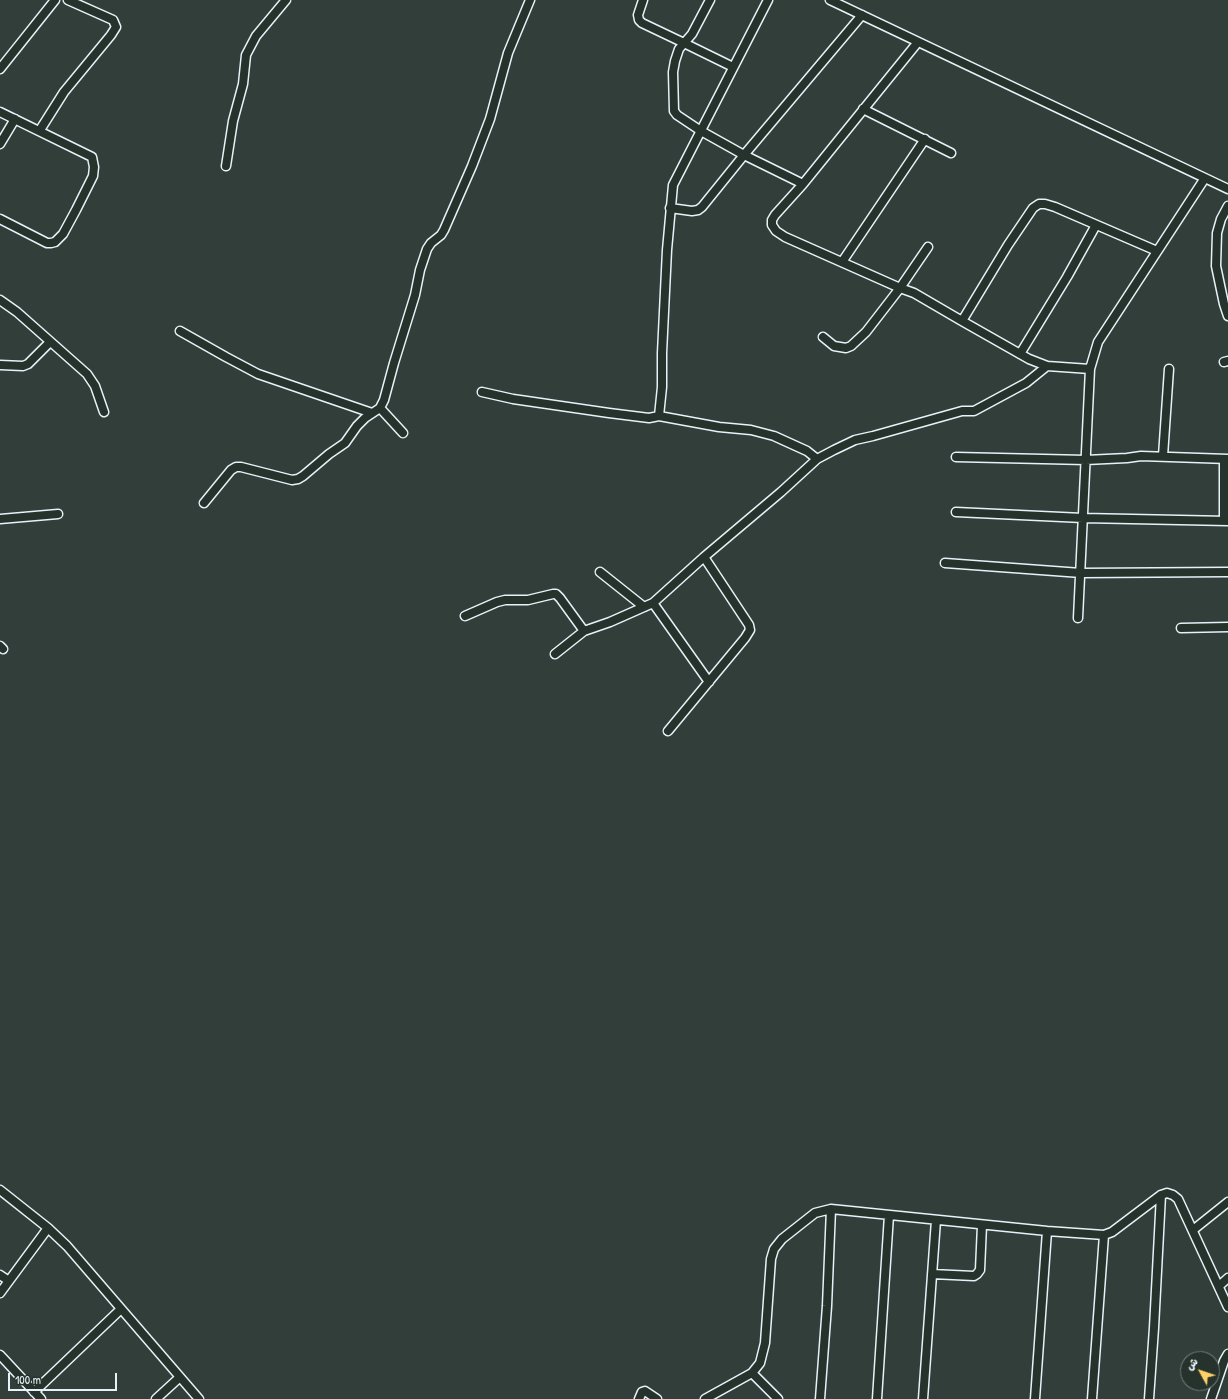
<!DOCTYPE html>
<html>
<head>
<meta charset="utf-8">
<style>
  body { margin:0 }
  #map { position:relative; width:1228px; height:1399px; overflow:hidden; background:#323e39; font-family:"Patrick Hand","Playpen Sans Arabic",sans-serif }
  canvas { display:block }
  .north { position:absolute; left:1180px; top:1351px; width:40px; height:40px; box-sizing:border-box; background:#26332d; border:1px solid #747f7e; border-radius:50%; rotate:310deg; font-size:11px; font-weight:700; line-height:16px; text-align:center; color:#e8f1f8 }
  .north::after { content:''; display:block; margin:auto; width:14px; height:18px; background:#ffd166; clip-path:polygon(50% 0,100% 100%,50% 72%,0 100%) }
  .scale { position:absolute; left:8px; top:1373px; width:109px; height:18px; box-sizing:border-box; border:2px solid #e8f1f8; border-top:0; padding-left:5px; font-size:12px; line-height:14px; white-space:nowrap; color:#e8f1f8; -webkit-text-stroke:3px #26332d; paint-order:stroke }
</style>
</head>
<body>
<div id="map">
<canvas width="1228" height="1399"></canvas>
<div class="north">ش</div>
<div class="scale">100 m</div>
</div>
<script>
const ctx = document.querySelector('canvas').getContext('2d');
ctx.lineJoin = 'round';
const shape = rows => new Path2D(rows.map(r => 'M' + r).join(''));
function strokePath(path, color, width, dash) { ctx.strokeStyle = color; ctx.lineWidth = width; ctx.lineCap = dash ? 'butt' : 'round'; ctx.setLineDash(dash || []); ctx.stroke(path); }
const minor = shape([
  [643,0,638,15,639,20,642,23,684,43,733,67],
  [710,0,692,34,679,49,675,61,673,72,674,111,677,115,701,131,744,155,803,184],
  [830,0,1228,189],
  [918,42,803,184,775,215,772,220,772,225,776,231,785,237,900,288,914,293,962,321,1029,359,1047,366,1090,369],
  [0,69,55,0],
  [863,109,951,153],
  [0,112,92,157,94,167,93,176,76,210,63,234,55,242,51,243,47,243,0,219],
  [40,130,64,92,111,35,116,27,113,20,68,0],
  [0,144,15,119],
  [226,166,233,121,243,84,246,55,256,36,286,0],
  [1228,206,1221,219,1217,233,1216,266,1224,304,1228,316],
  [670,208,692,211,698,210,702,207,744,155,862,15],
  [842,262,925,139],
  [0,300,17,312,87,374,95,386,104,412],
  [962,321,1008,245,1033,208,1039,204,1045,204,1055,207,1157,251],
  [180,331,226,357,258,374,372,413],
  [823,337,834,346,846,348,851,346,866,332,900,288,928,247],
  [1020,354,1067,277,1096,225],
  [1224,362,1228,361],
  [0,365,23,366,28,364,50,342],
  [482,392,513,399,609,413,649,418,659,416,662,387,662,353,667,250,673,185,768,0],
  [380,408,403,433],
  [659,416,719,427,751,430,774,436,807,451,817,459],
  [1163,456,1169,369],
  [956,457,1086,460,1127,458,1141,456,1228,459],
  [204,503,231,470,236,467,241,467,292,480,298,479,303,476,329,454,345,443,357,426,365,418,380,408,384,400,394,363,415,295,420,270,427,249,431,243,441,235,444,230,472,166,490,119,508,53,530,0],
  [956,512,1083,518,1228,521],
  [0,519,58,514],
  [1224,521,1224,459],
  [945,563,1081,573,1228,572],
  [600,572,644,607],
  [653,603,709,682],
  [465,616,497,602,505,600,528,600,553,594,556,594,560,598,584,631],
  [1078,618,1090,369,1098,342,1205,178],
  [1181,628,1228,627],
  [0,646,3,649],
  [555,654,584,631,610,622,653,603,704,557,781,492,817,459,834,450,855,440,873,436,962,411,974,411,1026,383,1047,366],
  [668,731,745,638,750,630,749,625,704,557],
  [0,1190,48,1228,67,1246,199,1399],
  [1193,1230,1228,1202],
  [932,1274,974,1276,977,1274,980,1270,982,1225],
  [0,1275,9,1281],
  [1219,1286,1228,1278],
  [0,1293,48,1228],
  [0,1355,41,1399],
  [752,1373,778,1399],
  [34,1392,121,1309],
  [156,1399,180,1377],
  [639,1399,642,1392,645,1391,657,1399],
  [705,1399,752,1373,760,1363,765,1343,771,1259,774,1249,782,1239,815,1213,831,1209,1047,1231,1104,1235,1112,1232,1161,1195,1167,1193,1173,1195,1178,1199,1228,1307],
  [820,1399,827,1306,831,1209],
  [877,1399,889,1215],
  [923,1399,936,1220],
  [1035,1399,1047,1231],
  [1092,1399,1104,1235],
  [1149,1399,1154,1328,1161,1195],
  [1211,1399,1224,1361,1228,1354]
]);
strokePath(minor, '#e8f1f8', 11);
strokePath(minor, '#26332d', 8);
</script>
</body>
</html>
